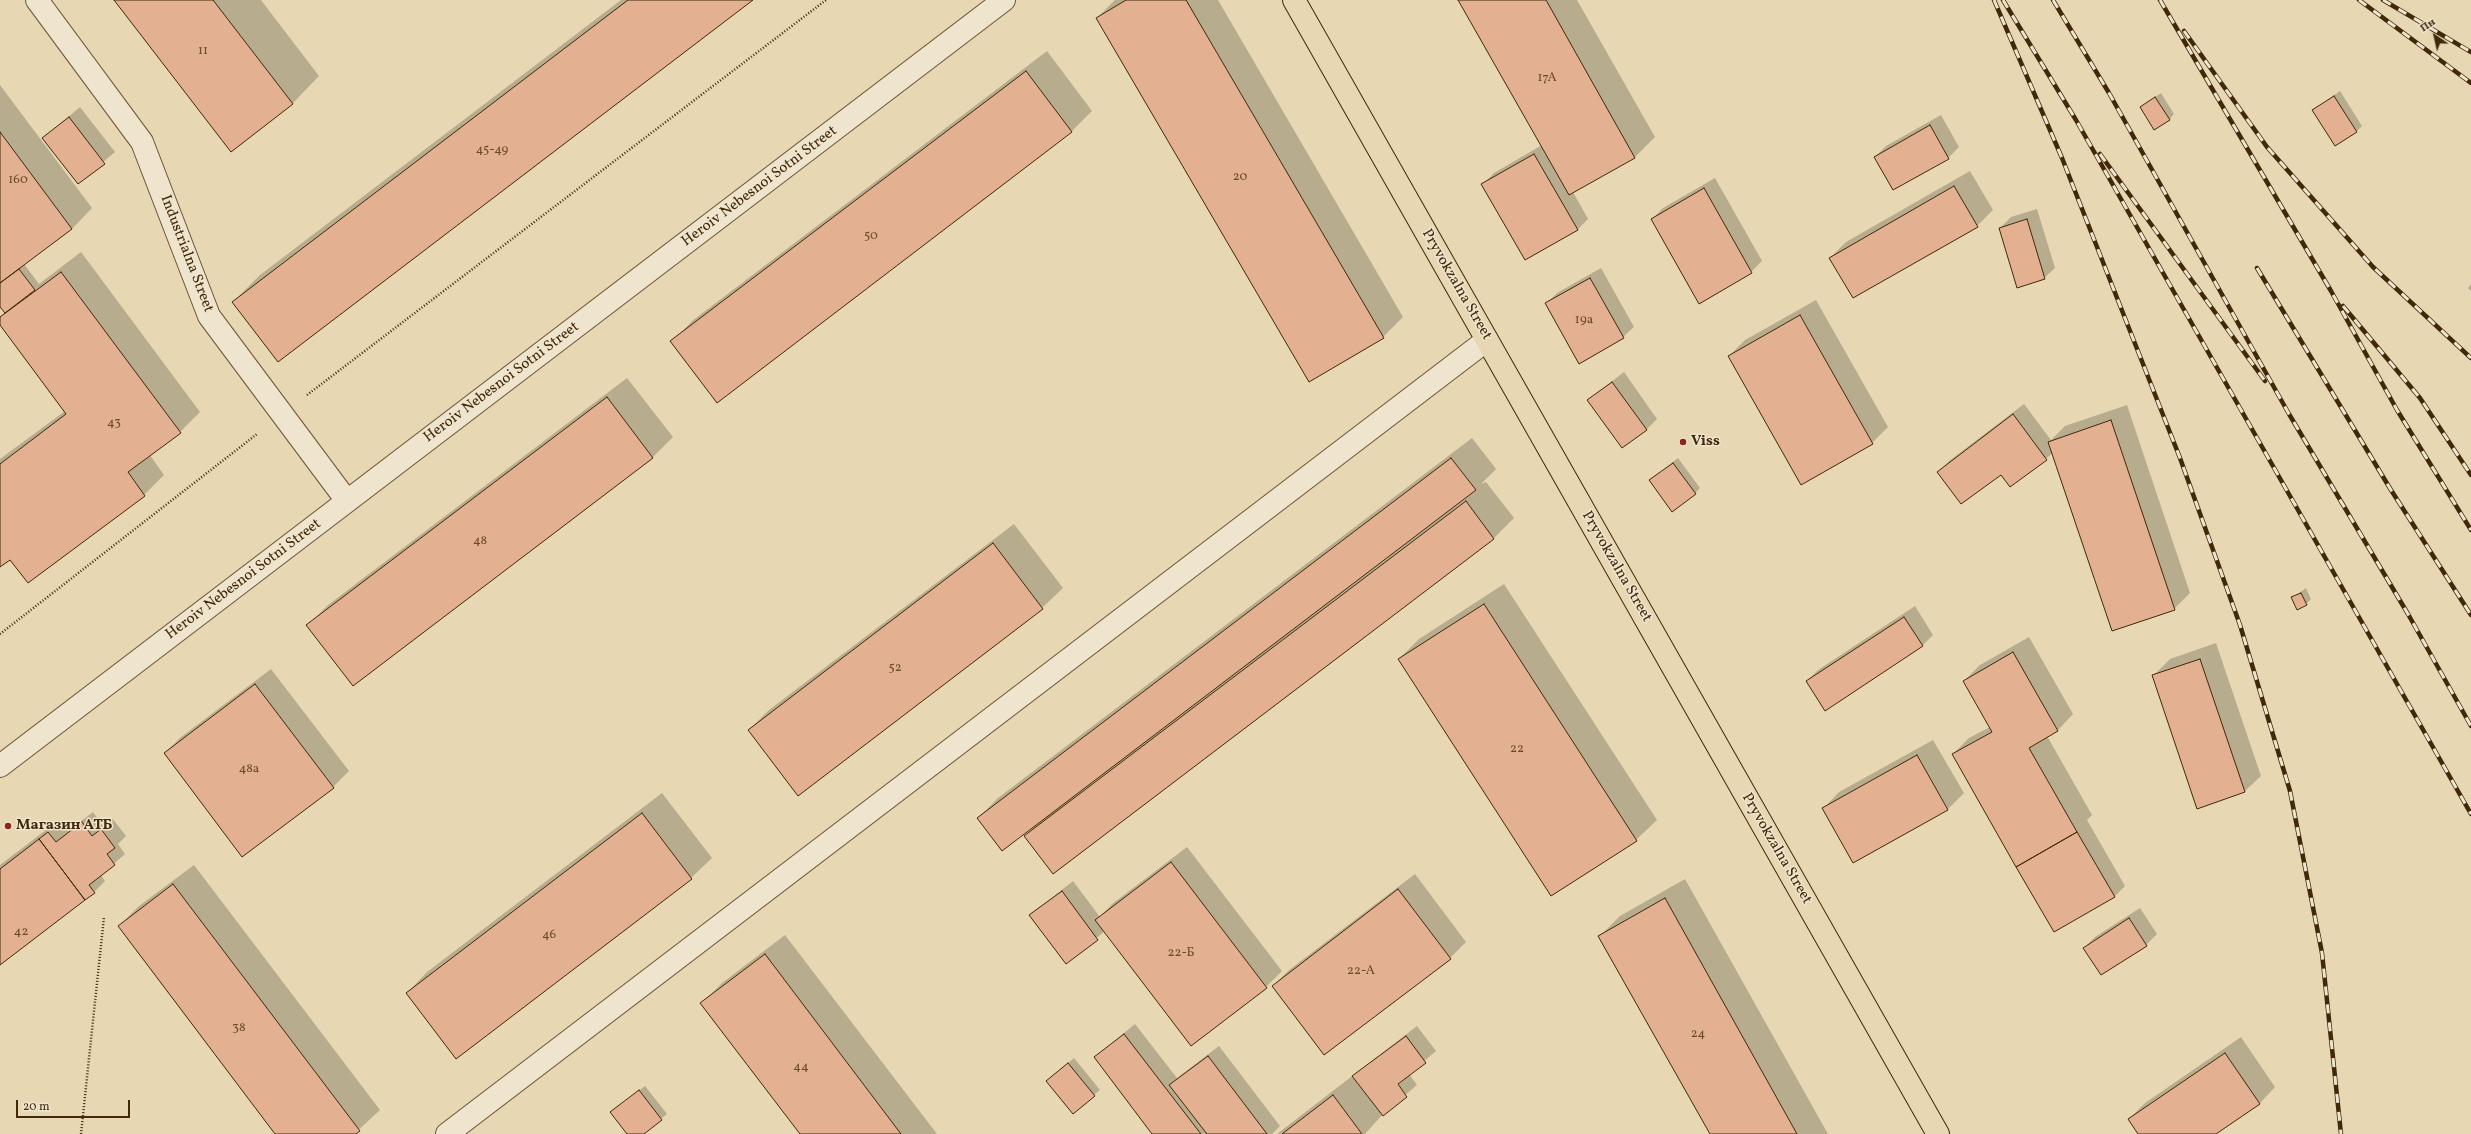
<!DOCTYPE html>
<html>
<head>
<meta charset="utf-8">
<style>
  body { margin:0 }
  #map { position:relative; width:2471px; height:1134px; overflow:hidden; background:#e7d7b3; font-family:Vollkorn,serif }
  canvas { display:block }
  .north { position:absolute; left:2415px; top:16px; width:40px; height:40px; -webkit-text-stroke:3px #efe5ce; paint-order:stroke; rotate:326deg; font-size:11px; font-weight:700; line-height:16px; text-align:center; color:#412809 }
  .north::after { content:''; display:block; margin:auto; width:14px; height:18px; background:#412809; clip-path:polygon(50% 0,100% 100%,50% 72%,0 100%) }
  .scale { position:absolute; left:16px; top:1100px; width:114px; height:18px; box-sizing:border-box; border:2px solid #412809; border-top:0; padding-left:5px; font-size:12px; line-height:14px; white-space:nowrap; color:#412809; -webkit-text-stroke:3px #efe5ce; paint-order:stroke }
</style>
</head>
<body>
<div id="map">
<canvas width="2471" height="1134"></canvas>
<div class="north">Пн</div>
<div class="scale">20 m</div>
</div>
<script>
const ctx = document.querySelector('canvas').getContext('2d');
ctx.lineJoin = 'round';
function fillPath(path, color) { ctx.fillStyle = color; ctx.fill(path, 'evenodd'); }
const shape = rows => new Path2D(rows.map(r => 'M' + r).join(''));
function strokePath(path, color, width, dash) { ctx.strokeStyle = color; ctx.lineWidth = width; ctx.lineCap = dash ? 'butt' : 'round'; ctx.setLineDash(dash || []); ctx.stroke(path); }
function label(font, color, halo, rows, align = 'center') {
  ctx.font = font + ' Vollkorn,serif'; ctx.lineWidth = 3; ctx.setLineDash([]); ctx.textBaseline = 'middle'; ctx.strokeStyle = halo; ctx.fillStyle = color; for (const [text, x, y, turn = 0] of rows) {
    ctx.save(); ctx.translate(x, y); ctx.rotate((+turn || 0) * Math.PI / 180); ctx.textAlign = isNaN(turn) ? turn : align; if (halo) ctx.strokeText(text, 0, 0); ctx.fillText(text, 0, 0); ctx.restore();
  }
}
fillPath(shape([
  [115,0,261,0,319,76,293,103,231,151],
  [621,0,751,0,233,302,260,275],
  [1115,0,1218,0,1403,317,1383,337,1097,18],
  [1459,0,1577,0,1655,137,1635,157,1573,192,1588,219,1577,230,1483,184,1494,173,1542,145],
  [1047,51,1092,111,1072,131,717,401,672,342,692,321],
  [0,85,92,208,72,229,24,264,39,284,81,252,200,412,180,432,150,455,164,475,144,495,28,582,10,558,0,565,0,459,65,411,0,324,0,317,5,312,0,305],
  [2340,91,2362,126,2357,131,2314,110],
  [2161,93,2174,114,2169,120,2141,107],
  [80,107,115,152,78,183,43,138],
  [1941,115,1959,147,1948,158,1875,157,1886,146],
  [1970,171,1993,210,1977,226,1830,258,1846,242],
  [1715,178,1762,261,1751,272,1652,219,1663,208],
  [2037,209,2055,268,2044,278,2000,228,2011,217],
  [1601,268,1634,327,1623,337,1546,304,1557,293],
  [2471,284,2471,291,2468,288],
  [1816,300,1888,427,1872,443,1729,356,1745,340],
  [1624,372,1657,419,1646,430,1588,400],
  [627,378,673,437,652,458,308,625,328,605],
  [2024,404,2051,440,2065,426,2127,405,2190,593,2174,609,2053,453,2011,486,2001,473,1938,472,1949,461],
  [1472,438,1496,469,1481,484,1486,482,1514,518,1494,538,1054,873,1026,836,1039,821,978,818,998,798],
  [1678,458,1700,488,1695,493,1650,480],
  [1014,524,1063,588,1042,608,749,730,769,710],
  [1504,584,1657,820,1636,840,1551,895,1399,659,1419,639],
  [2306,588,2311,599,2306,604,2292,598],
  [1915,606,1933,635,1923,645,1826,709,1807,681,1818,670],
  [2029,637,2073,714,2058,730,2047,736,2092,815,2087,820,2125,886,2114,897,1953,754,1969,738,1990,727,1964,681,1980,665],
  [2216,643,2261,776,2245,791,2198,807,2154,675,2170,659],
  [271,669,349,771,333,787,165,753,181,737],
  [1933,740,1964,793,1948,809,1853,862,1824,808,1839,792],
  [662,793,712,858,691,878,456,1057,407,993,427,972],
  [93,812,103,826,112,818,126,836,118,844,125,854,101,875,105,881,94,892,0,964,0,865,59,820,68,831],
  [1187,847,1282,971,1266,987,1191,1044,1105,931,1066,963,1030,915,1073,881,1100,917,1112,904],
  [194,865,380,1110,354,1134,277,1134,119,926,139,906],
  [1415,874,1466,942,1450,958,1325,1053,1273,986,1289,970],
  [1685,879,1828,1134,1711,1134,1600,936,1620,916],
  [2140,908,2157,934,2146,945,2101,974,2084,948,2095,937],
  [785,935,937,1134,801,1134,702,1003,722,983],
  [1135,1024,1177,1078,1219,1046,1280,1126,1272,1134,1153,1134,1095,1057],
  [1417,1026,1436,1051,1409,1074,1417,1085,1383,1114,1365,1134,1277,1134],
  [2241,1037,2275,1087,2260,1103,2215,1134,2139,1134,2129,1119,2145,1103],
  [1074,1058,1100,1090,1073,1113,1047,1081],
  [645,1086,667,1114,642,1134,628,1134,611,1112]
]), '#0003');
const building = shape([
  [114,0,213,0,293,104,231,152,114,0],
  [628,0,753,0,278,362,232,302,628,0],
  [1126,0,1186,0,1384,338,1309,382,1096,18,1126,0],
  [1458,0,1546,0,1635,158,1569,195,1458,0],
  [1026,71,1072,132,717,403,670,341,1026,71],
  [2334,96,2357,132,2335,146,2312,110,2334,96],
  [2155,97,2170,120,2154,130,2140,107,2155,97],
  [69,117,105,164,78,184,42,138,69,117],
  [1930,125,1949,159,1893,190,1874,157,1930,125],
  [0,132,72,229,0,283,0,132],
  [1534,154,1578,230,1525,260,1481,184,1534,154],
  [1954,186,1978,227,1853,298,1829,258,1954,186],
  [1704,188,1752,273,1699,304,1651,219,1704,188],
  [2027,219,2045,279,2017,288,1999,228,2027,219],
  [19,269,35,290,5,313,0,307,0,283,19,269],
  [61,272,181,433,128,472,145,496,28,583,10,560,0,567,0,464,66,414,0,325,0,317,61,272],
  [1590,278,1624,338,1579,364,1545,303,1590,278],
  [1800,315,1873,444,1801,485,1728,356,1800,315],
  [1612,382,1647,430,1622,448,1587,400,1612,382],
  [607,397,653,458,353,686,306,625,607,397],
  [2013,414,2047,460,2010,487,2001,475,1961,504,1937,472,2013,414],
  [2111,420,2175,610,2112,631,2048,442,2111,420],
  [1451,458,1476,490,1002,851,977,818,1451,458],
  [1673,463,1696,494,1672,512,1649,480,1673,463],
  [1466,501,1494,539,1053,874,1024,836,1466,501],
  [993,543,1043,609,798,796,748,730,993,543],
  [2301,593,2307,605,2297,610,2291,597,2301,593],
  [1484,604,1637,841,1551,896,1398,659,1484,604],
  [1904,617,1923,646,1825,711,1806,681,1904,617],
  [2013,652,2058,731,2029,748,2077,832,2016,867,1952,754,1992,732,1963,681,2013,652],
  [2200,659,2245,792,2197,809,2152,675,2200,659],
  [255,684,334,788,242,857,164,753,255,684],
  [1917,755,1948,810,1853,863,1822,808,1917,755],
  [642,813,692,879,456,1059,406,993,642,813],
  [82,822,92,836,101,829,115,848,107,854,115,865,89,885,95,893,85,900,39,839,48,832,56,842,82,822],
  [2077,832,2115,897,2054,932,2016,867,2077,832],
  [39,839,85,900,0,965,0,869,39,839],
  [1171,862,1267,988,1191,1046,1095,920,1171,862],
  [173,884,360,1131,356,1134,275,1134,118,926,173,884],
  [1398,889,1451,959,1324,1055,1272,986,1398,889],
  [1062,891,1098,940,1066,964,1029,915,1062,891],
  [1665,898,1797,1134,1710,1134,1598,936,1665,898],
  [2129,918,2147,946,2101,975,2083,948,2129,918],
  [765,954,901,1134,800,1134,700,1003,765,954],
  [1124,1034,1201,1134,1152,1134,1094,1057,1124,1034],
  [1406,1036,1426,1063,1398,1084,1407,1097,1383,1116,1352,1076,1406,1036],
  [2225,1053,2260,1104,2216,1134,2138,1134,2128,1119,2225,1053],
  [1208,1056,1267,1134,1207,1134,1169,1085,1208,1056],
  [1068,1063,1095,1096,1073,1114,1046,1081,1068,1063],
  [639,1090,662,1120,644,1134,627,1134,610,1112,639,1090],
  [1333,1095,1362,1134,1282,1134,1333,1095]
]);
fillPath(building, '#e3b091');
strokePath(building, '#412809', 1);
const minor = shape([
  [37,0,142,142,209,316,347,501],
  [0,766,1004,0],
  [447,1134,1487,340]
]);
const major = shape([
  [1294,0,1938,1134]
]);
strokePath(minor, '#6a5434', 24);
strokePath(major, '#412809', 24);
strokePath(shape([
  [307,395,826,0],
  [0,634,257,434],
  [81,1134,104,917]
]), '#412809', 2.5, [1, 2]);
strokePath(minor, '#efe5ce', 22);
strokePath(major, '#e7d7b3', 22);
const rail = shape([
  [1994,0,2062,158,2180,458,2240,625,2290,791,2322,953,2341,1134],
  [2003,0,2076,120,2471,814],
  [2053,0,2109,93,2289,414,2408,614,2471,726],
  [2160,0,2331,291,2397,410,2471,530],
  [2359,0,2471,83],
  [2383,0,2471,52],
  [2184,31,2267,147,2373,267,2471,358],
  [2100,154,2265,381],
  [2257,268,2391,490,2471,615],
  [2343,306,2420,398,2471,475]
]);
strokePath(rail, '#412809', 4.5);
strokePath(rail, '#efe5ce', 3, [9]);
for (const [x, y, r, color] of [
  [1683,442,4,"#8f2418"],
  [8,826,4,"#8f2418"]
]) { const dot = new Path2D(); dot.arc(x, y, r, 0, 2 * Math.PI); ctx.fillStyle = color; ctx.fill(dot); strokePath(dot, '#efe5ce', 1.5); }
label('13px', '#6a4a2b', null, [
  ["11",203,52],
  ["17А",1547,79],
  ["45-49",492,151],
  ["20",1240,178],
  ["160",18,181],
  ["50",871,237],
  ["19а",1584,321],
  ["43",114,424],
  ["48",480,542],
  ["52",895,669],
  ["22",1517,750],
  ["48а",249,770],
  ["42",21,933],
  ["46",549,936],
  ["22-Б",1181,954],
  ["22-А",1361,972],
  ["38",239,1029],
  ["24",1698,1035],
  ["44",801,1068]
]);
label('15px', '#412809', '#efe5ce', [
  ["Heroiv Nebesnoi Sotni Street",760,187,-37],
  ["Industrialna Street",186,254,69],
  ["Pryvokzalna Street",1456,285,60],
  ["Heroiv Nebesnoi Sotni Street",502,383,-37],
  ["Pryvokzalna Street",1616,567,60],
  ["Heroiv Nebesnoi Sotni Street",244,580,-37],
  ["Pryvokzalna Street",1776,849,60]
]);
label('bold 15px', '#412809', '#efe5ce', [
  ["Viss",1691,442],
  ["Магазин АТБ",16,826]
], 'left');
</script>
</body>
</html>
